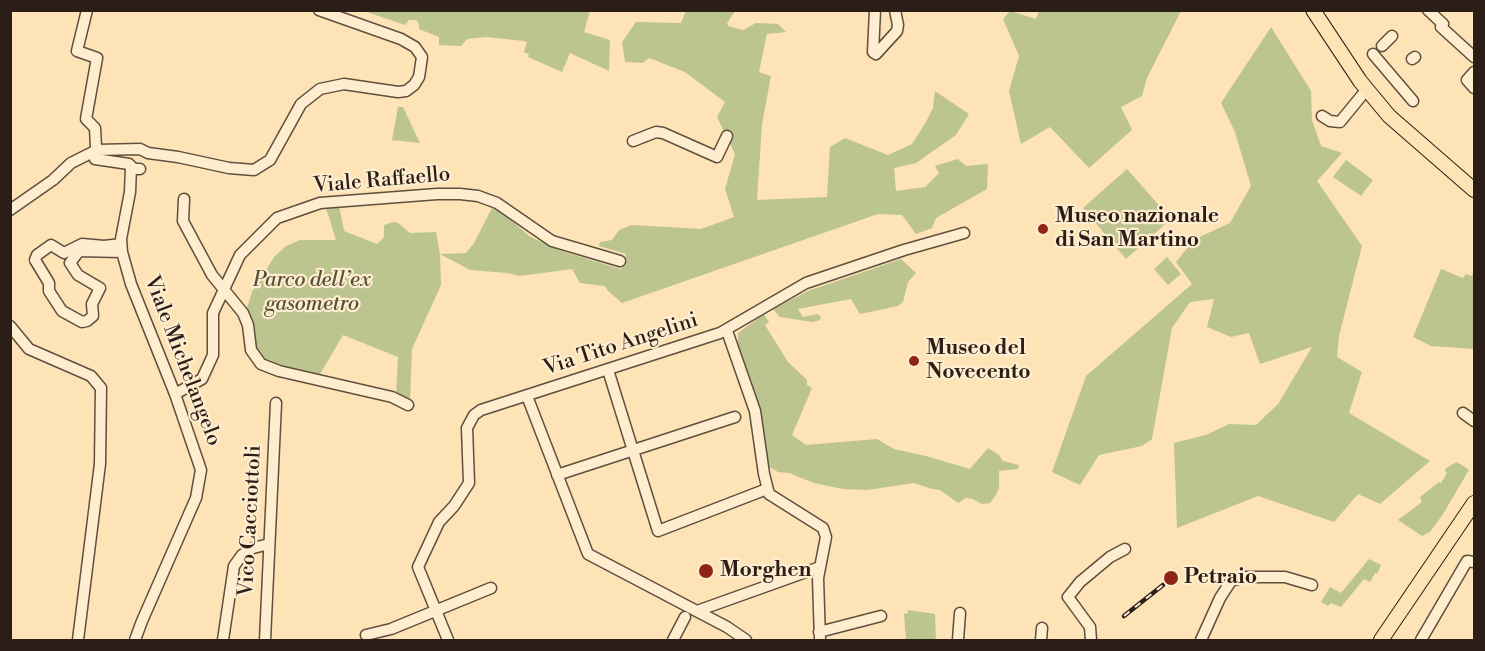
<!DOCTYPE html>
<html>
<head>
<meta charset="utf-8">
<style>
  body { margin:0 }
  #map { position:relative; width:1485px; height:651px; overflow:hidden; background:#fde3b5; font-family:"Libre Bodoni",serif }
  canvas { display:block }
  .frame { position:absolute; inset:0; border:12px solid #2a1e17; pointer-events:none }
</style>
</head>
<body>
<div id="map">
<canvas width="1485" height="651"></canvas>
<div class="frame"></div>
</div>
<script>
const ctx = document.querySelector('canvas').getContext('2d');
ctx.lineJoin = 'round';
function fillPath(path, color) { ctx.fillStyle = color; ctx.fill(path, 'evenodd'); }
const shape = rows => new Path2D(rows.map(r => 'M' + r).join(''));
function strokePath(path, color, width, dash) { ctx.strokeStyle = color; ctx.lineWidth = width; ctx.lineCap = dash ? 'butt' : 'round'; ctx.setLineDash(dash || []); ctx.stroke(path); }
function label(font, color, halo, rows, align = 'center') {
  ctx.font = font + ' "Libre Bodoni",serif'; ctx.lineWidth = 4.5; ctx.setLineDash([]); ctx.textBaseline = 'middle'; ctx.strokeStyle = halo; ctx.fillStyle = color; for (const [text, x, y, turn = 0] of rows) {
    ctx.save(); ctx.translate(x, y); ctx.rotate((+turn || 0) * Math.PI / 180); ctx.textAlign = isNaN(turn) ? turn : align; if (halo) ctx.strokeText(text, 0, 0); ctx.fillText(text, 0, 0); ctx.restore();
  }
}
fillPath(shape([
  [364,11,590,11,584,32,610,40,609,71,570,53,562,72,528,57,529,54,524,52,527,42,524,41,486,37,467,39,461,46,439,45,439,37,419,29,419,24,416,20,409,20,405,25],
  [686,11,735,11,727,23,728,26,743,30,756,23,778,24,786,32,767,34,759,72,771,76,762,124,757,200,827,197,830,147,845,138,888,155,912,144,926,122,933,108,935,91,969,114,956,135,916,163,894,168,896,191,925,187,939,173,935,166,958,159,966,166,988,164,987,189,936,218,932,228,916,234,902,215,878,214,622,303,608,291,605,286,580,283,572,269,520,276,507,273,470,270,440,254,441,285,412,349,410,400,396,395,398,357,343,335,319,376,280,367,261,360,253,350,246,311,252,292,274,257,286,246,300,240,336,240,326,208,339,205,344,231,377,244,384,237,384,225,393,222,398,223,410,233,436,232,440,254,466,253,474,243,492,208,504,214,529,236,539,241,558,250,621,269,626,254,599,246,600,242,612,240,619,230,632,225,701,229,734,217,725,189,735,154,717,117,725,102,685,72,649,58,643,63,625,62,622,42,636,22,681,23],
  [1010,11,1036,19,1039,11,1181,11,1147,78,1142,96,1121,107,1132,130,1089,168,1050,127,1021,144,1009,91,1019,56,1003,19],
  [1271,27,1311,91,1312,120,1321,146,1342,153,1317,181,1362,246,1339,336,1337,357,1362,372,1349,413,1430,461,1380,504,1358,494,1334,522,1258,496,1177,528,1174,443,1206,435,1229,424,1256,425,1278,404,1312,347,1260,364,1249,333,1231,337,1207,327,1214,299,1190,302,1172,328,1152,439,1142,446,1099,455,1080,485,1052,472,1086,376,1192,284,1176,262,1195,239,1230,223,1251,186,1235,132,1221,103],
  [398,107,403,107,420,143,392,140],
  [1346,160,1373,180,1361,196,1333,177],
  [1127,169,1171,219,1126,259,1083,208],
  [1167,257,1181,274,1168,285,1154,269],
  [901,259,916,273,908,282,903,302,898,306,860,314,851,299,798,309,803,317,818,314,821,317,820,320,813,322,780,317,773,309,808,291],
  [1441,269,1463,278,1466,274,1472,276,1474,271,1474,349,1431,346,1413,337],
  [764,314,769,322,765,325,788,362,807,380,807,385,812,388,792,435,806,445,877,439,894,449,926,456,970,469,988,448,999,455,1003,461,1019,465,1018,469,999,471,999,488,996,495,990,503,982,504,973,499,966,498,958,503,940,490,932,489,914,483,867,490,843,489,814,483,789,473,778,472,768,466,761,418,738,350,738,333],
  [1457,462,1469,470,1443,514,1430,532,1422,536,1398,520,1422,502,1420,497,1439,482,1441,483,1447,473,1445,471,1446,468],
  [1369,559,1381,565,1377,574,1375,573,1370,582,1364,579,1341,607,1331,603,1328,606,1321,602,1330,587,1341,593],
  [908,610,935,614,936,640,906,640,904,614,908,613]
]), '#bcc490');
const minor = shape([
  [87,10,77,51,97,58,86,119,95,128,96,147,100,159],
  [875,10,873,52,876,54,897,31,898,25,895,10],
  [1428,10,1443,24,1441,27,1474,57],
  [1382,46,1392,36],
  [1373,54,1413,101],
  [1412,59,1415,57],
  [1474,72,1467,80,1474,88],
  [1322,116,1330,121,1340,122,1367,89],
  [633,141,656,132,663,133,717,157,727,136],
  [95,159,129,164,134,169,140,169],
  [131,167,130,192,121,239,122,252,131,284,175,394,201,470,196,498,142,621,135,640],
  [184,199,183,221,212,275,243,313,248,325,251,350,261,364,279,371,392,397,408,405],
  [10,210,53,180,71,163,97,150,140,149,148,153,178,157,229,168,254,170,270,160,301,104,320,89,344,84,398,92,406,91,414,85,419,77,422,57,415,47,401,39,319,10],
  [121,244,104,246,82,244,64,253,51,245,37,255,35,260,49,283,49,291,62,311,82,322,87,321,93,316,92,304,100,288,78,275,70,263,79,251,122,252],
  [10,326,29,349,91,376,101,388,100,464,78,640],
  [727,331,755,411,764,474,769,494,823,528,826,537,818,578,820,640],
  [608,370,658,531,767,489],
  [175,394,202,379,213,355,213,313,240,255,277,218,320,203,437,194,460,194,478,196,497,203,552,241,620,261],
  [527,396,588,554,727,627,746,640],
  [1463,413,1474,421],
  [557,475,735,417],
  [697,611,820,567],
  [819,632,881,616],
  [366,635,391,629,491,588],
  [223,640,234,566,242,555,253,548,269,544],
  [265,640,276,403],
  [448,640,418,567,439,522,454,506,469,483,467,428,474,415,481,410,720,333,806,283,904,250,964,233],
  [673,640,685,617],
  [958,640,960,613],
  [1041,640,1042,628],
  [1091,640,1090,627,1068,597,1080,582,1110,557,1125,549],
  [1201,640,1220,598,1231,581,1244,577,1285,577,1312,585],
  [1421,640,1467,561,1474,562]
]);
const major = shape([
  [1313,10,1360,81,1389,116,1474,190],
  [1381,640,1474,503]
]);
strokePath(minor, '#5f4f3e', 13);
strokePath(major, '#2a1e17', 16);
strokePath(minor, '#feedcf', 10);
strokePath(major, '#fde3b5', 14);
const rail = shape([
  [1124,616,1163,585]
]);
strokePath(rail, '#2a1e17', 4.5);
strokePath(rail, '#feedcf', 2, [7]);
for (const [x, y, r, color] of [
  [1043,229,6,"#8f2418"],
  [914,361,6,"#8f2418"],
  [706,571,8,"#8f2418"],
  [1171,578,8,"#8f2418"]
]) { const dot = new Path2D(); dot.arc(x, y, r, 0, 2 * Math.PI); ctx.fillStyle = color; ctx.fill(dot); strokePath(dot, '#feedcf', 2); }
label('21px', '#2a1e17', '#feedcf', [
  ["Viale Raffaello",382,181,-5],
  ["Via Tito Angelini",621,345,-18],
  ["Viale Michelangelo",182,361,69],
  ["Vico Cacciottoli",251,521,-87]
]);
label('bold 21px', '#2a1e17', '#feedcf', [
  ["Museo nazionale",1055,217],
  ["di San Martino",1055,241],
  ["Museo del",926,349],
  ["Novecento",926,373],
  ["Morghen",720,571],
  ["Petraio",1184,578]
], 'left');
label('italic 21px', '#56503b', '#feedcf', [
  ["Parco dell’ex",312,281],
  ["gasometro",312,305]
]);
</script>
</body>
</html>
